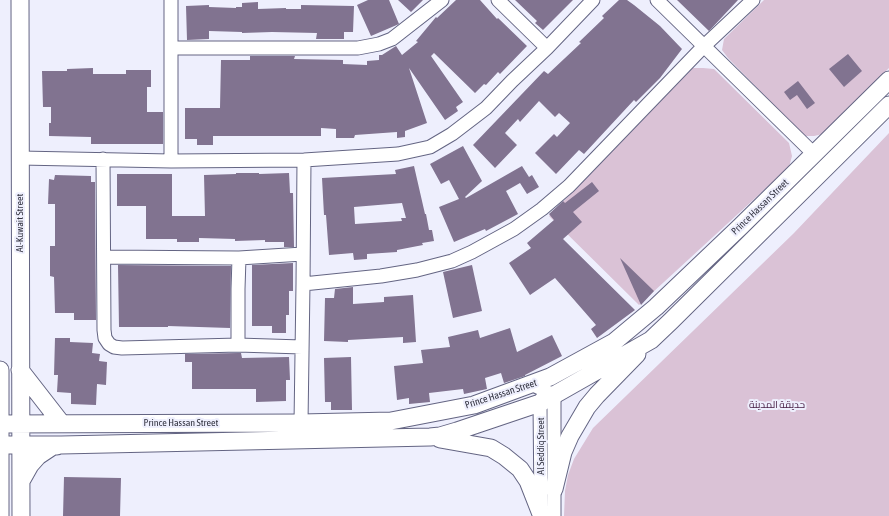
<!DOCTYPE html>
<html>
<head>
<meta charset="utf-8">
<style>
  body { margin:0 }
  canvas { display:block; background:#eeeffd }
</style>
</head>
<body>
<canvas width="889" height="516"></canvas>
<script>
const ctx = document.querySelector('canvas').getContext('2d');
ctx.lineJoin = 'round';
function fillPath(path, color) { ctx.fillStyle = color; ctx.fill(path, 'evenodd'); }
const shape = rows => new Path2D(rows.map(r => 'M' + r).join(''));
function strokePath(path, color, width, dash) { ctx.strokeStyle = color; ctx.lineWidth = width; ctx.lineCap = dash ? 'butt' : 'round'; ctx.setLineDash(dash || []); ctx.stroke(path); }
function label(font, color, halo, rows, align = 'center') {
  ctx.font = font + ' "Asap Condensed",Cairo,sans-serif'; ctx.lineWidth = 4; ctx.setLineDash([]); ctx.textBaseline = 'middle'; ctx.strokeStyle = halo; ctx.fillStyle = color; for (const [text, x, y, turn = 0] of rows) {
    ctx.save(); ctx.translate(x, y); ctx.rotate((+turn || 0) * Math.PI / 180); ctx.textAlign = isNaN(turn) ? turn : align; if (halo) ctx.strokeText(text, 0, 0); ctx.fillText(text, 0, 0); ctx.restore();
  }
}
fillPath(shape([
  [764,0,889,0,889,68,823,134,814,136,804,136,728,58,722,50,724,39],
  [693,68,703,68,714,69,789,143,792,156,789,167,639,305,549,216],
  [889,133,889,516,564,516,565,491,568,475,574,459,593,428,794,233]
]), '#dac2d6');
fillPath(shape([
  [368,0,389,0,399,24,371,36,357,5],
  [398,0,423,0,411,12],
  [456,0,480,0,497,19,498,18,527,46,500,74,498,72,486,85,484,84,475,93,434,53,431,56,463,102,456,107,458,111,445,120,409,68,427,123,405,131,405,137,397,138,397,132,355,135,354,138,336,138,336,129,321,128,321,136,213,136,213,145,197,145,197,139,185,139,185,108,220,108,221,60,250,60,250,56,295,56,294,59,343,60,343,64,367,65,367,61,379,60,379,55,382,55,396,46,402,55,418,42,416,41,436,17,437,18],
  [515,0,573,0,543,30,535,23,537,21],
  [619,0,627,0,634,5,660,26,682,49,660,78,636,102,634,100,584,154,579,150,556,174,535,153,554,134,557,137,570,123,559,113,555,117,539,101,520,122,518,119,505,133,517,145,495,168,473,145,544,71,548,74,581,43,579,42,604,18,602,16],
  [677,0,738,0,709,31],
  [258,2,258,9,286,8,286,9,301,9,301,5,354,6,353,32,344,32,344,39,316,39,317,33,272,32,242,33,242,32,209,31,209,39,187,40,186,6,209,5,209,7,236,8,236,7,242,7,242,3],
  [848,54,862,71,844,87,829,69],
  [93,68,93,74,126,74,126,70,151,70,151,87,147,87,147,112,163,112,163,144,91,144,91,137,49,136,49,123,51,123,51,107,43,107,42,71,67,71,67,69],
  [798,81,815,103,807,109,797,95,790,100,784,92],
  [463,146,482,181,465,197,466,198,522,166,529,177,532,175,539,187,527,194,520,183,506,191,518,214,486,231,485,229,454,242,439,207,459,199,449,180,441,184,430,164],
  [414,166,425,214,426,214,429,230,432,230,434,241,422,243,423,245,397,250,397,252,367,254,367,259,354,260,353,253,329,255,326,215,324,215,322,178,396,174,395,170],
  [402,203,406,218,401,218,402,221,355,224,354,207],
  [236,173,259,173,259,174,289,173,290,193,293,193,294,247,284,247,284,242,265,242,265,240,235,241,235,239,199,238,199,242,177,242,177,239,146,239,146,206,117,206,117,174,172,174,172,216,205,216,204,175,236,174],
  [55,175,91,176,91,182,95,182,96,320,74,320,74,313,55,313,54,277,50,276,50,246,55,246,55,204,48,204,49,179,54,180],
  [592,182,599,191,573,212,582,222,563,239,635,310,597,338,591,329,596,325,555,278,530,295,509,263,531,248,527,243,554,220,549,214,563,201,565,203],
  [620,258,654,291,641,305],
  [293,263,293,291,289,291,289,315,286,315,286,333,272,333,272,326,252,326,252,265],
  [118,265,231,266,230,328,168,326,168,327,119,327],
  [472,265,482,311,453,318,443,272],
  [353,287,353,304,384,302,384,297,413,295,416,342,403,343,403,337,348,340,348,342,324,341,325,298,334,298,335,289],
  [510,328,517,352,552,335,562,356,525,375,525,376,504,383,501,373,485,378,487,389,464,394,463,389,429,393,430,402,409,404,409,398,397,400,394,366,423,363,421,350,450,347,448,337,478,330,480,338],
  [55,338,70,338,70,342,93,343,92,353,100,354,99,361,107,362,106,385,97,384,96,405,71,404,71,393,57,392,58,375,54,375],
  [238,353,241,353,242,358,289,357,290,380,286,380,286,401,256,402,256,389,192,389,192,362,185,362,185,354],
  [351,357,352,410,331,410,331,402,325,402,324,358],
  [64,477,121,478,120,516,63,516]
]), '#817390');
const minor = shape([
  [498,0,547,48],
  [657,0,814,154],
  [171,48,358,48,379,44,392,39,442,0],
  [20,158,171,161,304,160,398,154,430,147,452,134,486,108,512,81,547,48,593,0],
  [103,159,104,330,105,338,109,344,114,347,122,348,238,345,302,347],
  [171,161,171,0],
  [104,257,239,258,238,289,238,345],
  [239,258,303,254],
  [303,284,381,276,417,270,452,261,472,252,514,229,542,209,569,186,704,46,753,0],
  [531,384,554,395,554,516],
  [301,423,303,284,304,160],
  [541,508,540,403,544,394]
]);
const major = shape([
  [20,0,21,516],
  [0,370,0,516],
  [20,370,62,424],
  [0,424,301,423,391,421,474,405,550,377,614,342,656,307,740,227,889,80],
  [440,439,491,448,504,456,520,469,528,481,541,514],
  [0,445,61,445,430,437,440,436,457,431,540,403,651,340,671,321,889,105],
  [21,481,30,465,38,456,53,446,57,446],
  [554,489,563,452,570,436,587,407,597,395,637,354]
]);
strokePath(minor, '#646583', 15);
strokePath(major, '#646583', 19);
strokePath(minor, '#fff', 13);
strokePath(major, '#fff', 17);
label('10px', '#333441', '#eeeffd', [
  ["Prince Hassan Street",760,207,-44],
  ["Al-Kuwait Street",20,223,-90],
  ["Prince Hassan Street",501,394,-18],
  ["Prince Hassan Street",181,423],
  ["Al Seddiq Street",541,446,-90]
]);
label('10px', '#441a41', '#eeeffd', [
  ["حديقة المدينة",777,405]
]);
</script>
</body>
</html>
